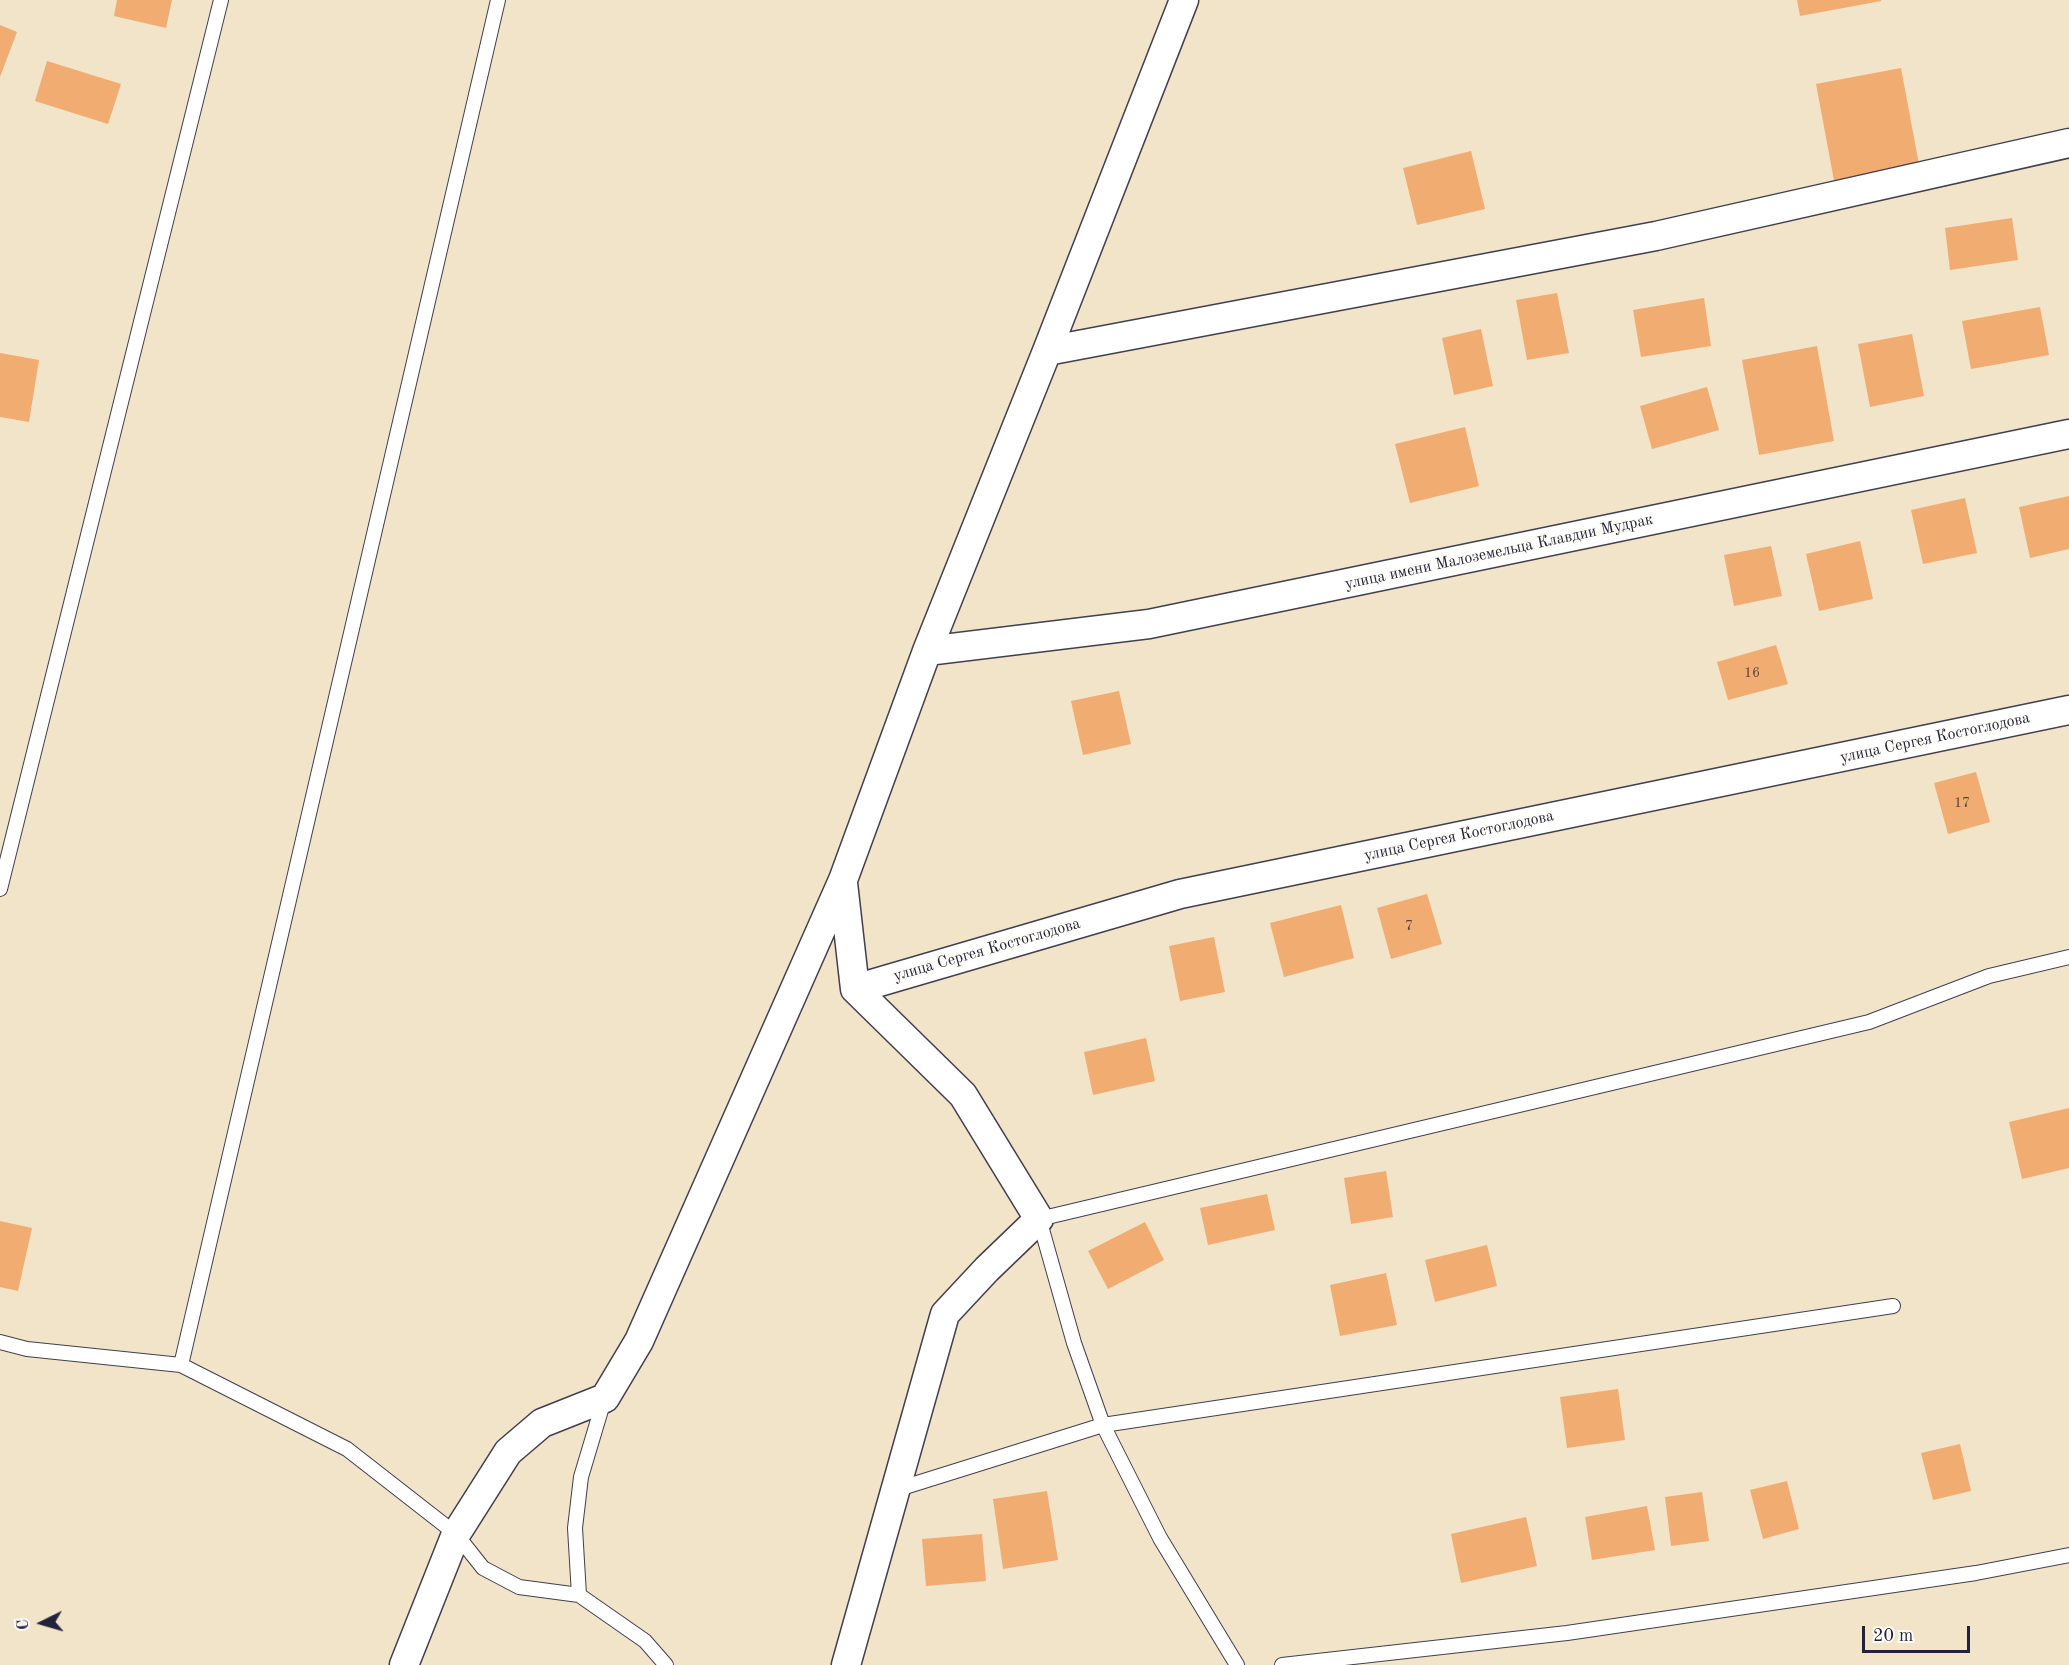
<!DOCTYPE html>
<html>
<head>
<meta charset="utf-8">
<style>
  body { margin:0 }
  #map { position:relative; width:2069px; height:1665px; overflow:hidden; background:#f1e4c8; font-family:"Old Standard TT",serif }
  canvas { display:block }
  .north { position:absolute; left:12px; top:1593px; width:60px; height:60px; -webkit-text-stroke:4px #fdfcf7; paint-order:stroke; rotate:265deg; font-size:16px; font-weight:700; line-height:24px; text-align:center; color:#22223b }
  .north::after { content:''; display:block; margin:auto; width:21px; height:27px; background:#22223b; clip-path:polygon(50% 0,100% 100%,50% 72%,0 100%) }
  .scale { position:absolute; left:1862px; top:1626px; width:108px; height:27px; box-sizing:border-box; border:3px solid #22223b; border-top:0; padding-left:8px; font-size:18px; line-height:21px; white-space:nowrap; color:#22223b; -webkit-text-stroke:4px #fdfcf7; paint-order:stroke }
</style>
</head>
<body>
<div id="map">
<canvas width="2069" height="1665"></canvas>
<div class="north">С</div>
<div class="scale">20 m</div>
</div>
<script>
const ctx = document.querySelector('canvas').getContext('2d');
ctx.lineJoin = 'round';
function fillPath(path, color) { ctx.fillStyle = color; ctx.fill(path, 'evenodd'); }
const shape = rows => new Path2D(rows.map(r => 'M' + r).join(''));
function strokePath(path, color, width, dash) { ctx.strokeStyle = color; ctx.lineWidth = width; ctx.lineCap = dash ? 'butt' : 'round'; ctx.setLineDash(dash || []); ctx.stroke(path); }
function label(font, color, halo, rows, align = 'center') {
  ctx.font = font + ' "Old Standard TT",serif'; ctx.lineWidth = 4.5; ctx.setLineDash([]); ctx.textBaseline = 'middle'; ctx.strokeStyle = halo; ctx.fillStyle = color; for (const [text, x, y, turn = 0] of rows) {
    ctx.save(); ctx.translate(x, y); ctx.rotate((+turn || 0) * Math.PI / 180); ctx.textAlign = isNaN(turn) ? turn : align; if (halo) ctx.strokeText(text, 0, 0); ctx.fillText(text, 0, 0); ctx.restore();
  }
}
fillPath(shape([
  [117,0,172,0,166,28,114,16],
  [1797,0,1881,0,1881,1,1800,16],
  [0,25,17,32,0,77],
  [47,61,121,84,108,124,35,101],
  [1901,68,1920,170,1835,186,1816,84],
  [1471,151,1485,209,1417,225,1403,168],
  [2012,218,2018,260,1950,270,1945,228],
  [1557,293,1569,353,1527,360,1516,300],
  [1704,298,1711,346,1641,357,1633,310],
  [2040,307,2049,355,1971,369,1962,321],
  [1481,329,1493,386,1454,395,1442,338],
  [1912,334,1924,396,1870,407,1858,344],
  [1817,346,1834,441,1759,455,1742,360],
  [0,353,39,360,29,422,0,417],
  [1707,387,1719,430,1652,449,1640,406],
  [1465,427,1479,486,1410,503,1395,444],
  [2069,496,2069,549,2030,558,2019,507],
  [1965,498,1977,553,1923,564,1911,510],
  [1860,541,1873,599,1819,611,1806,554],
  [1771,546,1782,596,1734,606,1724,555],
  [1776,645,1788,684,1728,700,1717,662],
  [1119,691,1131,744,1083,755,1071,701],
  [1976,772,1990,822,1948,834,1934,783],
  [1427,894,1442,944,1391,959,1377,908],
  [1341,905,1354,958,1284,977,1270,923],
  [1214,937,1225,992,1180,1001,1169,946],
  [1146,1038,1155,1081,1093,1095,1084,1052],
  [2069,1108,2069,1168,2022,1179,2009,1122],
  [1386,1171,1393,1217,1351,1224,1344,1178],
  [1267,1194,1275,1230,1208,1245,1200,1208],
  [0,1221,32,1228,18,1291,0,1287],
  [1145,1222,1164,1260,1108,1289,1088,1251],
  [1487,1245,1497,1286,1435,1302,1425,1260],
  [1386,1273,1397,1325,1340,1336,1330,1285],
  [1618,1389,1625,1440,1567,1448,1560,1397],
  [1960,1444,1971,1491,1933,1500,1921,1453],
  [1787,1481,1799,1529,1763,1539,1750,1490],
  [1047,1491,1058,1560,1003,1569,993,1499],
  [1702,1492,1709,1541,1671,1546,1665,1497],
  [1647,1506,1655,1550,1592,1560,1585,1517],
  [1526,1517,1537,1566,1461,1583,1451,1534],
  [982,1534,986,1581,926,1586,922,1539]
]), '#f1ac72');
const service = shape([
  [0,889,221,0],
  [0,1342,27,1349,181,1365,347,1449,456,1534,483,1568,519,1587,579,1595,645,1641,666,1665],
  [181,1365,498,0],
  [895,1490,1103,1425,1893,1306],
  [579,1595,575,1528,581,1477,604,1400],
  [1237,1665,1160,1538,1103,1425,1074,1343,1039,1219,1869,1022,1989,976,2069,957],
  [1282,1665,1567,1633,1976,1573,2069,1555]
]);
const minor = shape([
  [1047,351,1656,236,2069,143],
  [927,651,1149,624,2069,434],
  [843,883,855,989,963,1095,1039,1219,987,1269,945,1314,846,1665],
  [855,989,1180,894,2069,710],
  [404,1665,456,1534,508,1452,542,1423,605,1398,639,1341,843,880,927,651,1047,351,1184,0]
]);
strokePath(service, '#413f50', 16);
strokePath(minor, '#413f50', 31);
strokePath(service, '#fff', 14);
strokePath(minor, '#fff', 28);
label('14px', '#564449', null, [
  ["16",1752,673],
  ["17",1962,803],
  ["7",1409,926]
]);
label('16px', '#22223b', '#fdfcf7', [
  ["улица имени Малоземельца Клавдии Мудрак",1499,552,-12],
  ["улица Сергея Костоглодова",1935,738,-12],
  ["улица Сергея Костоглодова",1459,836,-12],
  ["улица Сергея Костоглодова",987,950,-16]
]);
</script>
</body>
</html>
